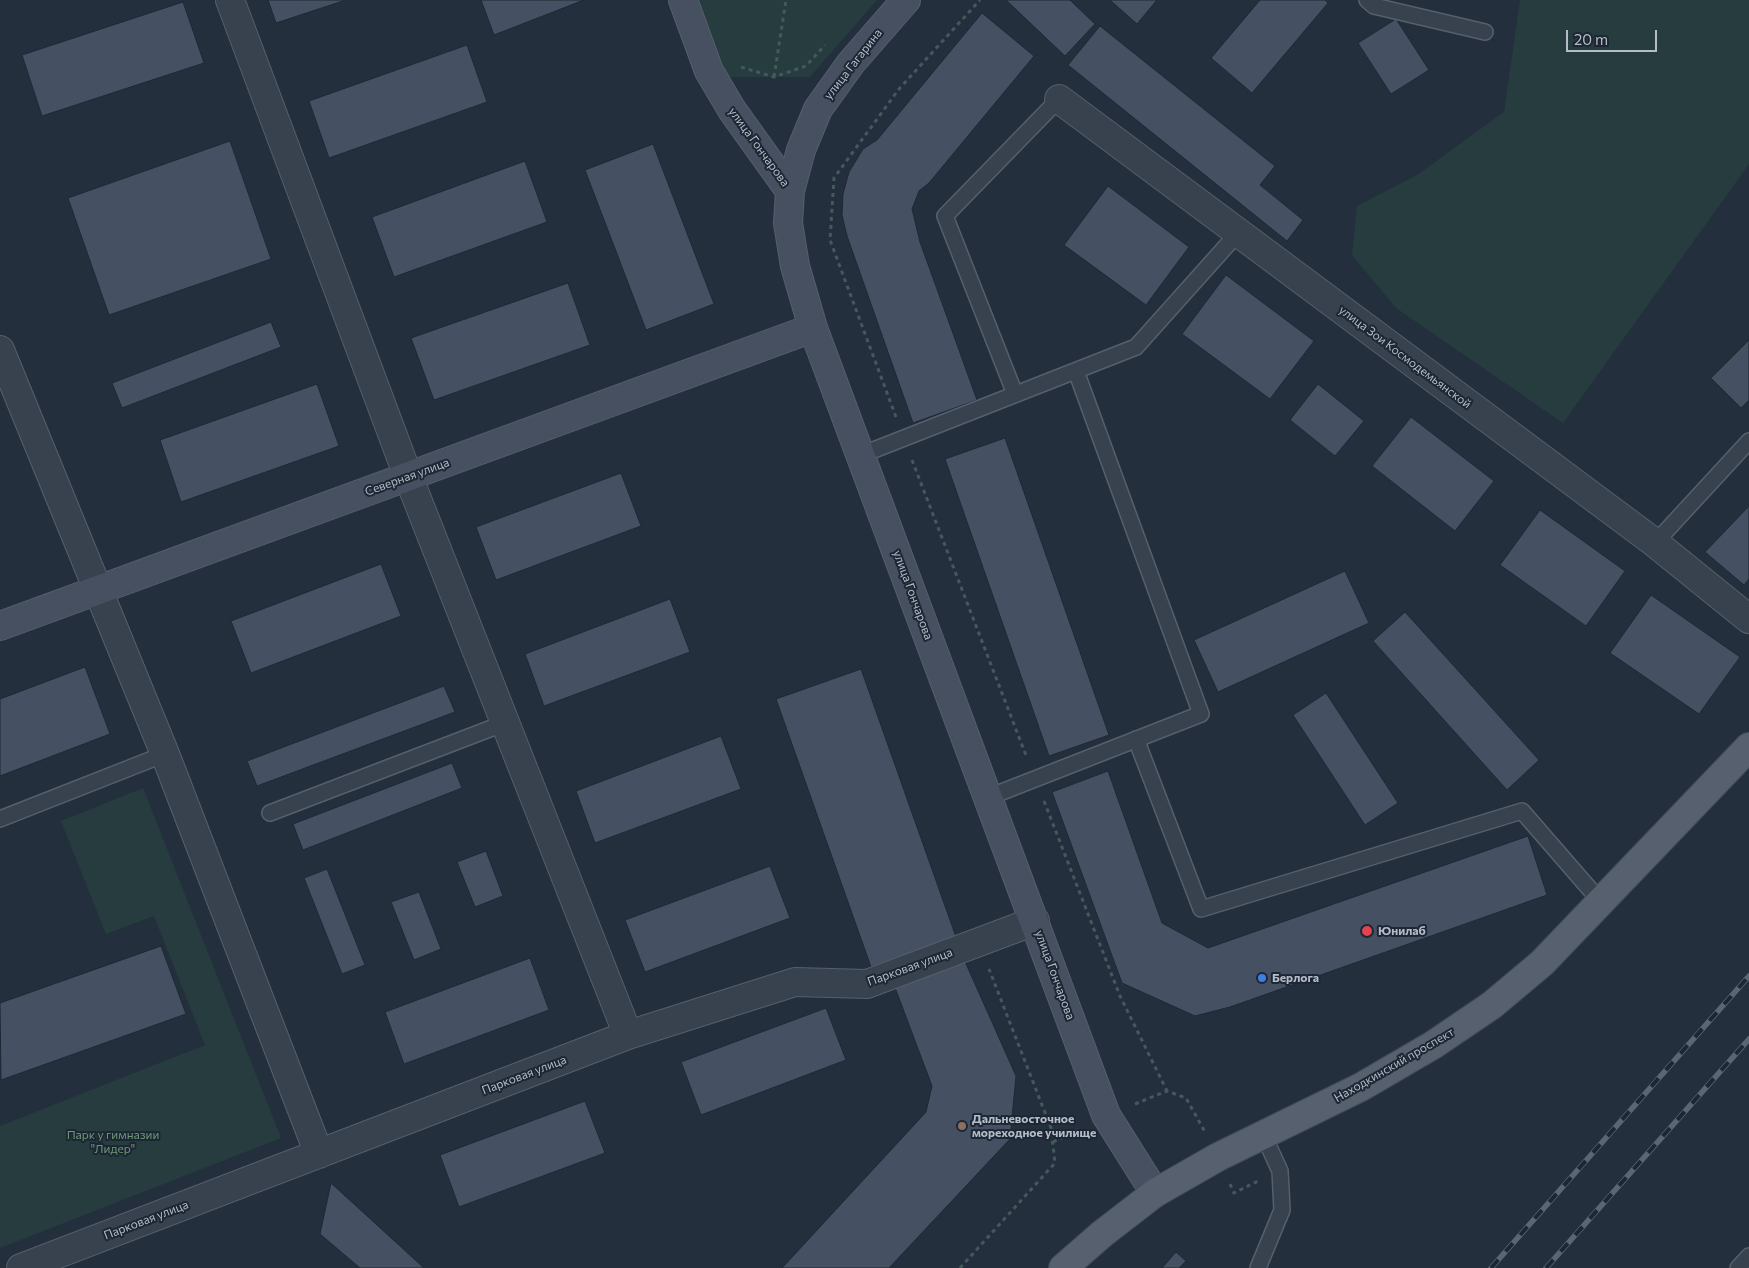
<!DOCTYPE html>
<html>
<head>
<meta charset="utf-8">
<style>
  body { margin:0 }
  #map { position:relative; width:1749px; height:1268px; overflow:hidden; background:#242f3e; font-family:Commissioner,sans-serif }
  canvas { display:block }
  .scale { position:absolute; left:1566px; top:30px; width:91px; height:22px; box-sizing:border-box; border:2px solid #b4bcc9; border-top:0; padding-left:6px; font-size:15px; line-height:18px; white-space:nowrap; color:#b4bcc9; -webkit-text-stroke:4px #1d2633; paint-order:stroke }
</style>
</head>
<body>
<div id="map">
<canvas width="1749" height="1268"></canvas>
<div class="scale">20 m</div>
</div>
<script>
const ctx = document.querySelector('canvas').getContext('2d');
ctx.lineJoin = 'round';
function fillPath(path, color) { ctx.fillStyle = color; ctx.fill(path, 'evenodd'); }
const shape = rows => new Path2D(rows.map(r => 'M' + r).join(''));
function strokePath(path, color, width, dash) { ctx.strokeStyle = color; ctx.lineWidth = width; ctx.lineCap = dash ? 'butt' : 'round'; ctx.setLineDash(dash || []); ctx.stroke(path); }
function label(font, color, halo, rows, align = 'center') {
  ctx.font = font + ' Commissioner,sans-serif'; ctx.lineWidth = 4; ctx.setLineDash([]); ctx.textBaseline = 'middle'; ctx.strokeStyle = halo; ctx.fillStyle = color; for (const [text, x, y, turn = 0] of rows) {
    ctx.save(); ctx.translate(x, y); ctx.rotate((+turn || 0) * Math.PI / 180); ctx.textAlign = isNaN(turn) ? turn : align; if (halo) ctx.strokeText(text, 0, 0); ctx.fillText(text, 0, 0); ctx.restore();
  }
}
fillPath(shape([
  [698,0,877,0,810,77,728,77],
  [1520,0,1749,0,1749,164,1563,423,1396,308,1352,255,1357,206,1417,175,1504,112],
  [143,788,281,1138,0,1248,0,1126,205,1045,154,916,106,934,61,821]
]), '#263c3f');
const building = shape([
  [268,0,346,0,276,23,268,0],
  [481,0,584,0,494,35,481,0],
  [1006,0,1070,0,1095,24,1065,56,1006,0],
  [1110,0,1157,0,1137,24,1110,0],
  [1260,0,1325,0,1328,3,1252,93,1211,58,1260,0],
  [183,2,204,63,42,116,22,55,183,2],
  [982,13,1034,56,929,183,919,191,912,209,920,242,977,400,913,423,847,236,842,215,843,194,849,172,863,149,877,140,982,13],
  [1396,19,1429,70,1391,94,1358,43,1396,19],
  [1100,26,1275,166,1260,185,1303,220,1287,241,1068,65,1100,26],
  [467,45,487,102,329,158,309,101,467,45],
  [230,141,271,259,109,315,68,198,230,141],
  [653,144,714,304,646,330,585,170,653,144],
  [525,161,547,222,394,277,372,217,525,161],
  [1108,186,1189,247,1146,305,1064,245,1108,186],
  [1226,275,1314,341,1270,399,1182,334,1226,275],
  [568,283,590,345,434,400,411,338,568,283],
  [271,322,281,347,122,408,112,383,271,322],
  [1749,340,1749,400,1741,408,1711,378,1749,340],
  [317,384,339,446,181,502,160,440,317,384],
  [1318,384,1364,421,1335,456,1290,420,1318,384],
  [1411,417,1494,481,1455,531,1372,466,1411,417],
  [1005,438,1109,735,1049,756,945,459,1005,438],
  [621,473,641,526,496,580,476,527,621,473],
  [1749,506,1749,579,1744,585,1705,552,1749,506],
  [1540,510,1625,571,1586,626,1500,565,1540,510],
  [381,564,401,616,251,673,231,621,381,564],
  [1345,571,1369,623,1218,692,1194,640,1345,571],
  [1651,595,1740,657,1699,714,1610,653,1651,595],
  [670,599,690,652,544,706,525,654,670,599],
  [1405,612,1539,760,1507,790,1373,641,1405,612],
  [85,667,110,734,0,776,0,699,85,667],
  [861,669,956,937,871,967,776,699,861,669],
  [444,686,455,712,257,786,247,761,444,686],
  [1326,693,1398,803,1365,825,1293,715,1326,693],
  [721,736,741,789,595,843,576,791,721,736],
  [452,763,462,788,303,850,293,824,452,763],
  [1108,771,1162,923,1208,948,1528,836,1547,895,1230,1007,1195,1016,1122,983,1052,792,1108,771],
  [486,851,503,896,475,907,457,862,486,851],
  [770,866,790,918,645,972,625,920,770,866],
  [327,869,365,965,342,974,304,878,327,869],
  [419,892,441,949,414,960,391,902,419,892],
  [161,946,186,1014,1,1080,0,1003,161,946],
  [963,957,1016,1076,1010,1139,889,1268,782,1268,926,1112,932,1086,894,985,963,957],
  [530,958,549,1010,404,1064,385,1012,530,958],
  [826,1008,846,1060,701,1115,681,1062,826,1008],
  [585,1101,605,1153,459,1207,440,1155,585,1101],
  [331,1183,424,1268,360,1268,320,1234,331,1183],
  [1176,1252,1186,1261,1179,1268,1162,1268,1176,1252]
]);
fillPath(building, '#455162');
strokePath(building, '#1f2835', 1);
const lane = shape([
  [1367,0,1374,6,1485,32],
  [1015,394,945,216,1059,99],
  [861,455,1136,347,1238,233],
  [1655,543,1749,441],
  [1136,739,1201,909,1522,811,1601,902],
  [989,797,1201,714,1076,371],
  [270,813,505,723],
  [0,819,165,754],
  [1258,1268,1282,1210,1280,1171,1263,1134],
  [1738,1268,1749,1256]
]);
const street = shape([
  [230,0,408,476,628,1035],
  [1059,99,1655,543,1749,619],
  [0,350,165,754,319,1154],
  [21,1268,628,1035,795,982,867,984,1035,921]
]);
const secondary = shape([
  [683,0,709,71,732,110,790,191],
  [906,0,851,63,818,109,801,150,790,191,788,223,795,266,813,328,1106,1115,1155,1193],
  [0,626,813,328]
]);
const primary = shape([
  [1063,1268,1102,1234,1155,1193,1218,1157,1361,1087,1433,1045,1492,1005,1542,963,1749,747]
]);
strokePath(lane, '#565f6c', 18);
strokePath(street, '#565f6c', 30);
strokePath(secondary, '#565f6c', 30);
strokePath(primary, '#414a57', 30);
strokePath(shape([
  [741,67,774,77,806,66,825,45],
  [774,77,786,0],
  [896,417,830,240,834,178,899,89,980,0],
  [912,460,1027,758],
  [1044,801,1120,996,1167,1091],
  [1135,1104,1167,1091,1186,1098,1205,1132],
  [1053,1142,1081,1128],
  [1230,1184,1234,1193,1258,1181],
  [960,1268,1055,1163,1051,1128,989,969]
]), '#44595c', 3, [4, 4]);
strokePath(lane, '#38414e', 15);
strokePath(street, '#38414e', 28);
strokePath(secondary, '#465061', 28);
strokePath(primary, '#56606e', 28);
const rail = shape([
  [1491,1268,1749,976],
  [1546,1268,1749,1039]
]);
strokePath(rail, '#5a6575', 5.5);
strokePath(rail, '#1d2633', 4, [11]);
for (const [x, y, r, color] of [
  [1367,931,6,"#e0444e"],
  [1262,978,5,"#3f7fe0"],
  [962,1126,5,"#8d6e63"]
]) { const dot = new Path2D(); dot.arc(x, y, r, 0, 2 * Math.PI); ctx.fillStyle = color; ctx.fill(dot); strokePath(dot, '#1d2633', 2); }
label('12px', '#b4bcc9', '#1d2633', [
  ["улица Гагарина",853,64,-52],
  ["улица Гончарова",759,147,54],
  ["улица Зои Космодемьянской",1405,357,37],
  ["Северная улица",407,477,-20],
  ["улица Гончарова",913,595,70],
  ["Парковая улица",910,967,-20],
  ["улица Гончарова",1055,975,70],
  ["Находкинский проспект",1394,1065,-30],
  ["Парковая улица",524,1075,-21],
  ["Парковая улица",146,1220,-21]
]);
label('bold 12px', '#b4bcc9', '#1d2633', [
  ["Юнилаб",1378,931],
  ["Берлога",1272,978],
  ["Дальневосточное",972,1119],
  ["мореходное училище",972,1133]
], 'left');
label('12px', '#6b9a76', '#1d2633', [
  ["Парк у гимназии",113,1135],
  ["\"Лидер\"",113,1149]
]);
</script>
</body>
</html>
